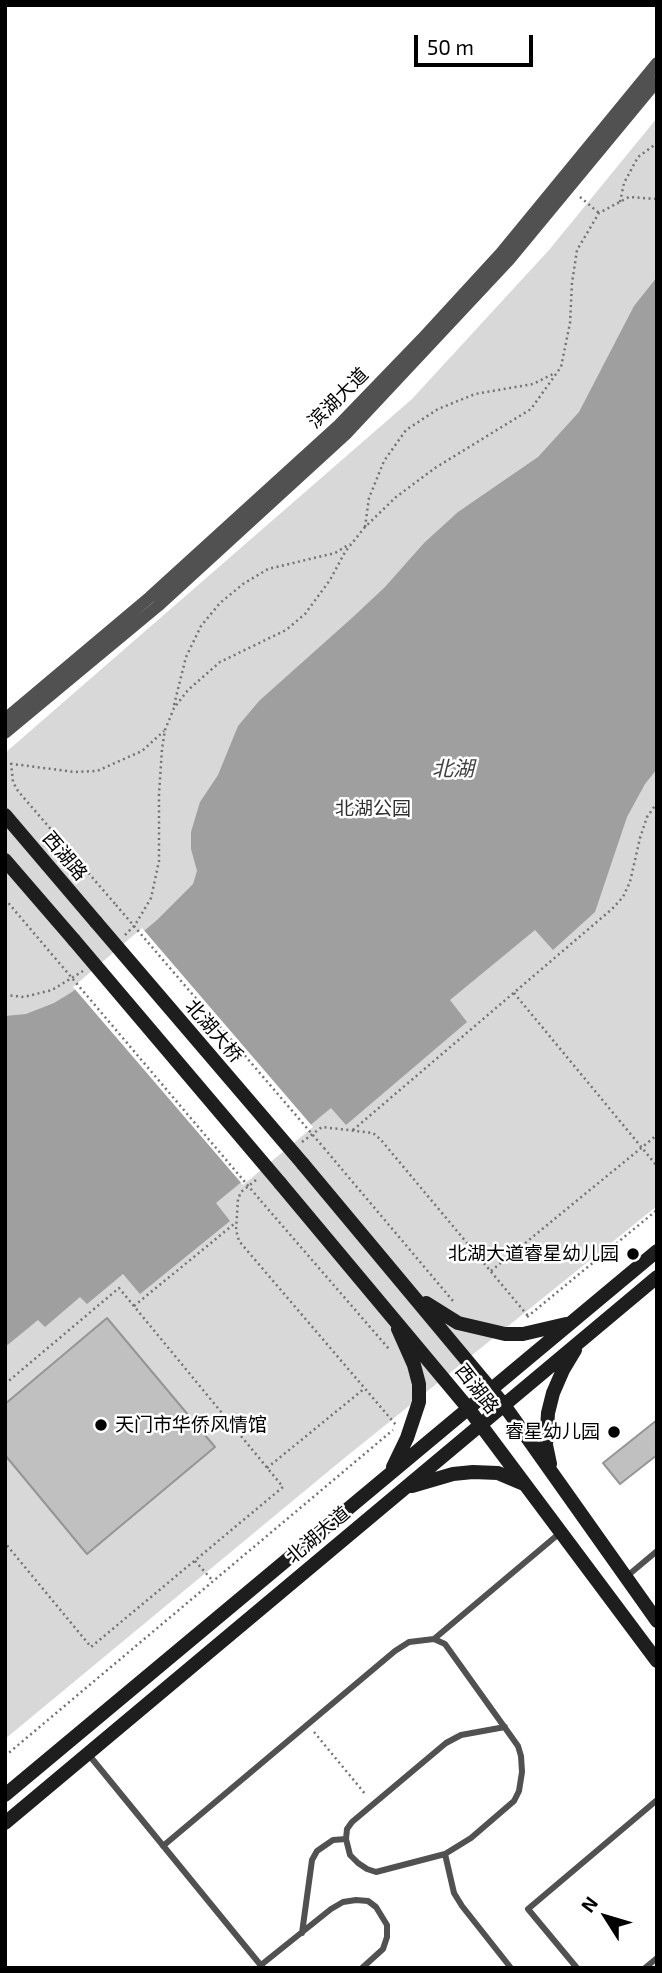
<!DOCTYPE html>
<html>
<head>
<meta charset="utf-8">
<style>
  body { margin:0 }
  #map { position:relative; width:662px; height:1973px; overflow:hidden; background:#fff; font-family:"Exo 2",sans-serif }
  canvas { display:block }
  .frame { position:absolute; inset:0; border:7px solid #000; pointer-events:none }
  .north { position:absolute; left:571px; top:1882px; width:70px; height:70px; -webkit-text-stroke:5px #fff; paint-order:stroke; rotate:307deg; font-size:19px; font-weight:700; line-height:28px; text-align:center; color:#000 }
  .north::after { content:''; display:block; margin:auto; width:24px; height:32px; background:#000; clip-path:polygon(50% 0,100% 100%,50% 72%,0 100%) }
  .scale { position:absolute; left:414px; top:35px; width:119px; height:32px; box-sizing:border-box; border:4px solid #000; border-top:0; padding-left:9px; font-size:21px; line-height:24px; white-space:nowrap; color:#000; -webkit-text-stroke:5px #fff; paint-order:stroke }
</style>
</head>
<body>
<div id="map">
<canvas width="662" height="1973"></canvas>
<div class="frame"></div>
<div class="north">N</div>
<div class="scale">50 m</div>
</div>
<script>
const ctx = document.querySelector('canvas').getContext('2d');
ctx.lineJoin = 'round';
function fillPath(path, color) { ctx.fillStyle = color; ctx.fill(path, 'evenodd'); }
const shape = rows => new Path2D(rows.map(r => 'M' + r).join(''));
function strokePath(path, color, width, dash) { ctx.strokeStyle = color; ctx.lineWidth = width; ctx.lineCap = dash ? 'butt' : 'round'; ctx.setLineDash(dash || []); ctx.stroke(path); }
function label(font, color, halo, rows, align = 'center') {
  ctx.font = font + ' "Exo 2","Noto Sans SC",sans-serif'; ctx.lineWidth = 5; ctx.setLineDash([]); ctx.textBaseline = 'middle'; ctx.strokeStyle = halo; ctx.fillStyle = color; for (const [text, x, y, turn = 0] of rows) {
    ctx.save(); ctx.translate(x, y); ctx.rotate((+turn || 0) * Math.PI / 180); ctx.textAlign = isNaN(turn) ? turn : align; if (halo) ctx.strokeText(text, 0, 0); ctx.fillText(text, 0, 0); ctx.restore();
  }
}
fillPath(shape([
  [657,118,657,1206,342,1460,5,1739,5,753,412,399,549,250]
]), '#d8d8d8');
fillPath(shape([
  [657,277,657,769,645,784,627,817,595,912,553,950,535,930,450,1000,467,1022,346,1125,331,1108,216,1203,230,1221,140,1294,123,1274,87,1304,80,1297,45,1327,38,1320,5,1347,5,1016,26,1014,54,1003,72,992,157,920,193,884,197,871,191,849,191,832,200,802,218,775,238,726,259,701,353,617,385,587,424,543,458,512,538,457,579,412,634,306]
]), '#9f9f9f');
fillPath(shape([
  [142,928,313,1127,243,1185,73,987]
]), '#fff');
const building = shape([
  [107,1318,215,1447,87,1554,5,1455,5,1404,107,1318],
  [657,1420,657,1455,620,1484,603,1463,657,1420]
]);
fillPath(building, '#c0c0c0');
strokePath(building, '#959595', 2);
strokePath(shape([
  [580,197,599,213],
  [620,202,624,183,638,157,657,143],
  [365,527,369,498,384,461,406,430,438,409,475,394,533,384,555,373],
  [174,705,186,657,201,626,220,603,243,584,268,569,335,553,350,544],
  [5,763,75,772,97,771,142,751,164,731],
  [11,763,13,782,18,791,116,905],
  [5,899,55,958],
  [125,935,135,925,151,898,159,861,159,794,162,749,165,730,174,708,188,690,220,662,286,630,305,614,330,580,345,552,365,527,396,497,435,468,531,409,561,367,570,323,572,283,577,250,599,213,629,197,657,199],
  [514,993,657,1166],
  [5,995,24,997,52,990,83,971],
  [353,1130,612,909,623,897,630,882,640,838,647,817,657,803],
  [302,1142,322,1127,373,1133,381,1140,528,1316],
  [324,1148,453,1301],
  [256,1180,241,1192,238,1199,236,1230,239,1241,396,1425],
  [261,1201,389,1349],
  [491,1271,657,1135],
  [134,1306,234,1224],
  [527,1317,657,1210],
  [5,1384,119,1288,283,1487,91,1647,5,1543],
  [267,1468,365,1388],
  [195,1561,213,1581],
  [314,1732,366,1795],
  [5,1756,393,1430]
]), '#737373', 2.5, [2, 3.5]);
strokePath(shape([
  [626,1577,657,1551],
  [434,1639,561,1532],
  [89,1755,263,1968],
  [346,1839,347,1829,352,1822,446,1743,461,1735,505,1727],
  [163,1846,395,1651,409,1642,434,1639,445,1644,518,1746,521,1756,522,1772,519,1791,514,1801,471,1838,445,1854,454,1893,462,1906,511,1968],
  [302,1933,312,1860,317,1851,333,1840,346,1839,350,1855,358,1863,367,1869,376,1872,445,1854],
  [261,1965,331,1909,343,1902,356,1900,368,1901,376,1907,387,1925,387,1937,383,1949,362,1968],
  [577,1968,528,1909,657,1800],
  [645,1968,657,1958]
]), '#515151', 6);
strokePath(shape([
  [5,719,150,597,339,425,422,339,501,253,657,63],
  [5,733,158,606,347,433,509,260,657,81]
]), '#515151', 12);
strokePath(shape([
  [5,815,96,922],
  [5,860,74,940],
  [303,1164,504,1405,657,1621],
  [280,1183,468,1408,657,1661],
  [426,1303,458,1323,505,1334,523,1334,566,1324],
  [550,1464,546,1445,548,1413,553,1393,563,1370,575,1350],
  [393,1467,407,1438,419,1402,419,1384,414,1365,398,1329],
  [412,1486,453,1474,473,1472,498,1473,524,1484],
  [5,1795,657,1251],
  [5,1823,657,1277]
]), '#1e1e1e', 14);
strokePath(shape([
  [116,905,324,1148],
  [55,958,261,1201]
]), '#737373', 2.5, [2, 3.5]);
strokePath(shape([
  [96,922,303,1164],
  [74,940,280,1183]
]), '#1e1e1e', 14);
for (const [x, y, r, color] of [
  [633,1254,7,"#000"],
  [101,1425,7,"#000"],
  [614,1432,7,"#000"]
]) { const dot = new Path2D(); dot.arc(x, y, r, 0, 2 * Math.PI); ctx.fillStyle = color; ctx.fill(dot); strokePath(dot, '#fff', 2.5); }
label('19px', '#000', '#fff', [
  ["滨湖大道",338,398,-45],
  ["西湖路",65,856,50],
  ["北湖大桥",214,1031,49],
  ["西湖路",477,1389,52],
  ["北湖大道",318,1535,-40]
]);
label('19px', '#2f2f2f', '#fff', [
  ["北湖公园",373,809]
]);
label('19px', '#000', '#fff', [
  ["北湖大道睿星幼儿园",619,1254],
  ["天门市华侨风情馆",115,1425,"left"],
  ["睿星幼儿园",600,1432]
], 'right');
label('italic 21px', '#404040', '#fff', [
  ["北湖",453,769]
]);
</script>
</body>
</html>
